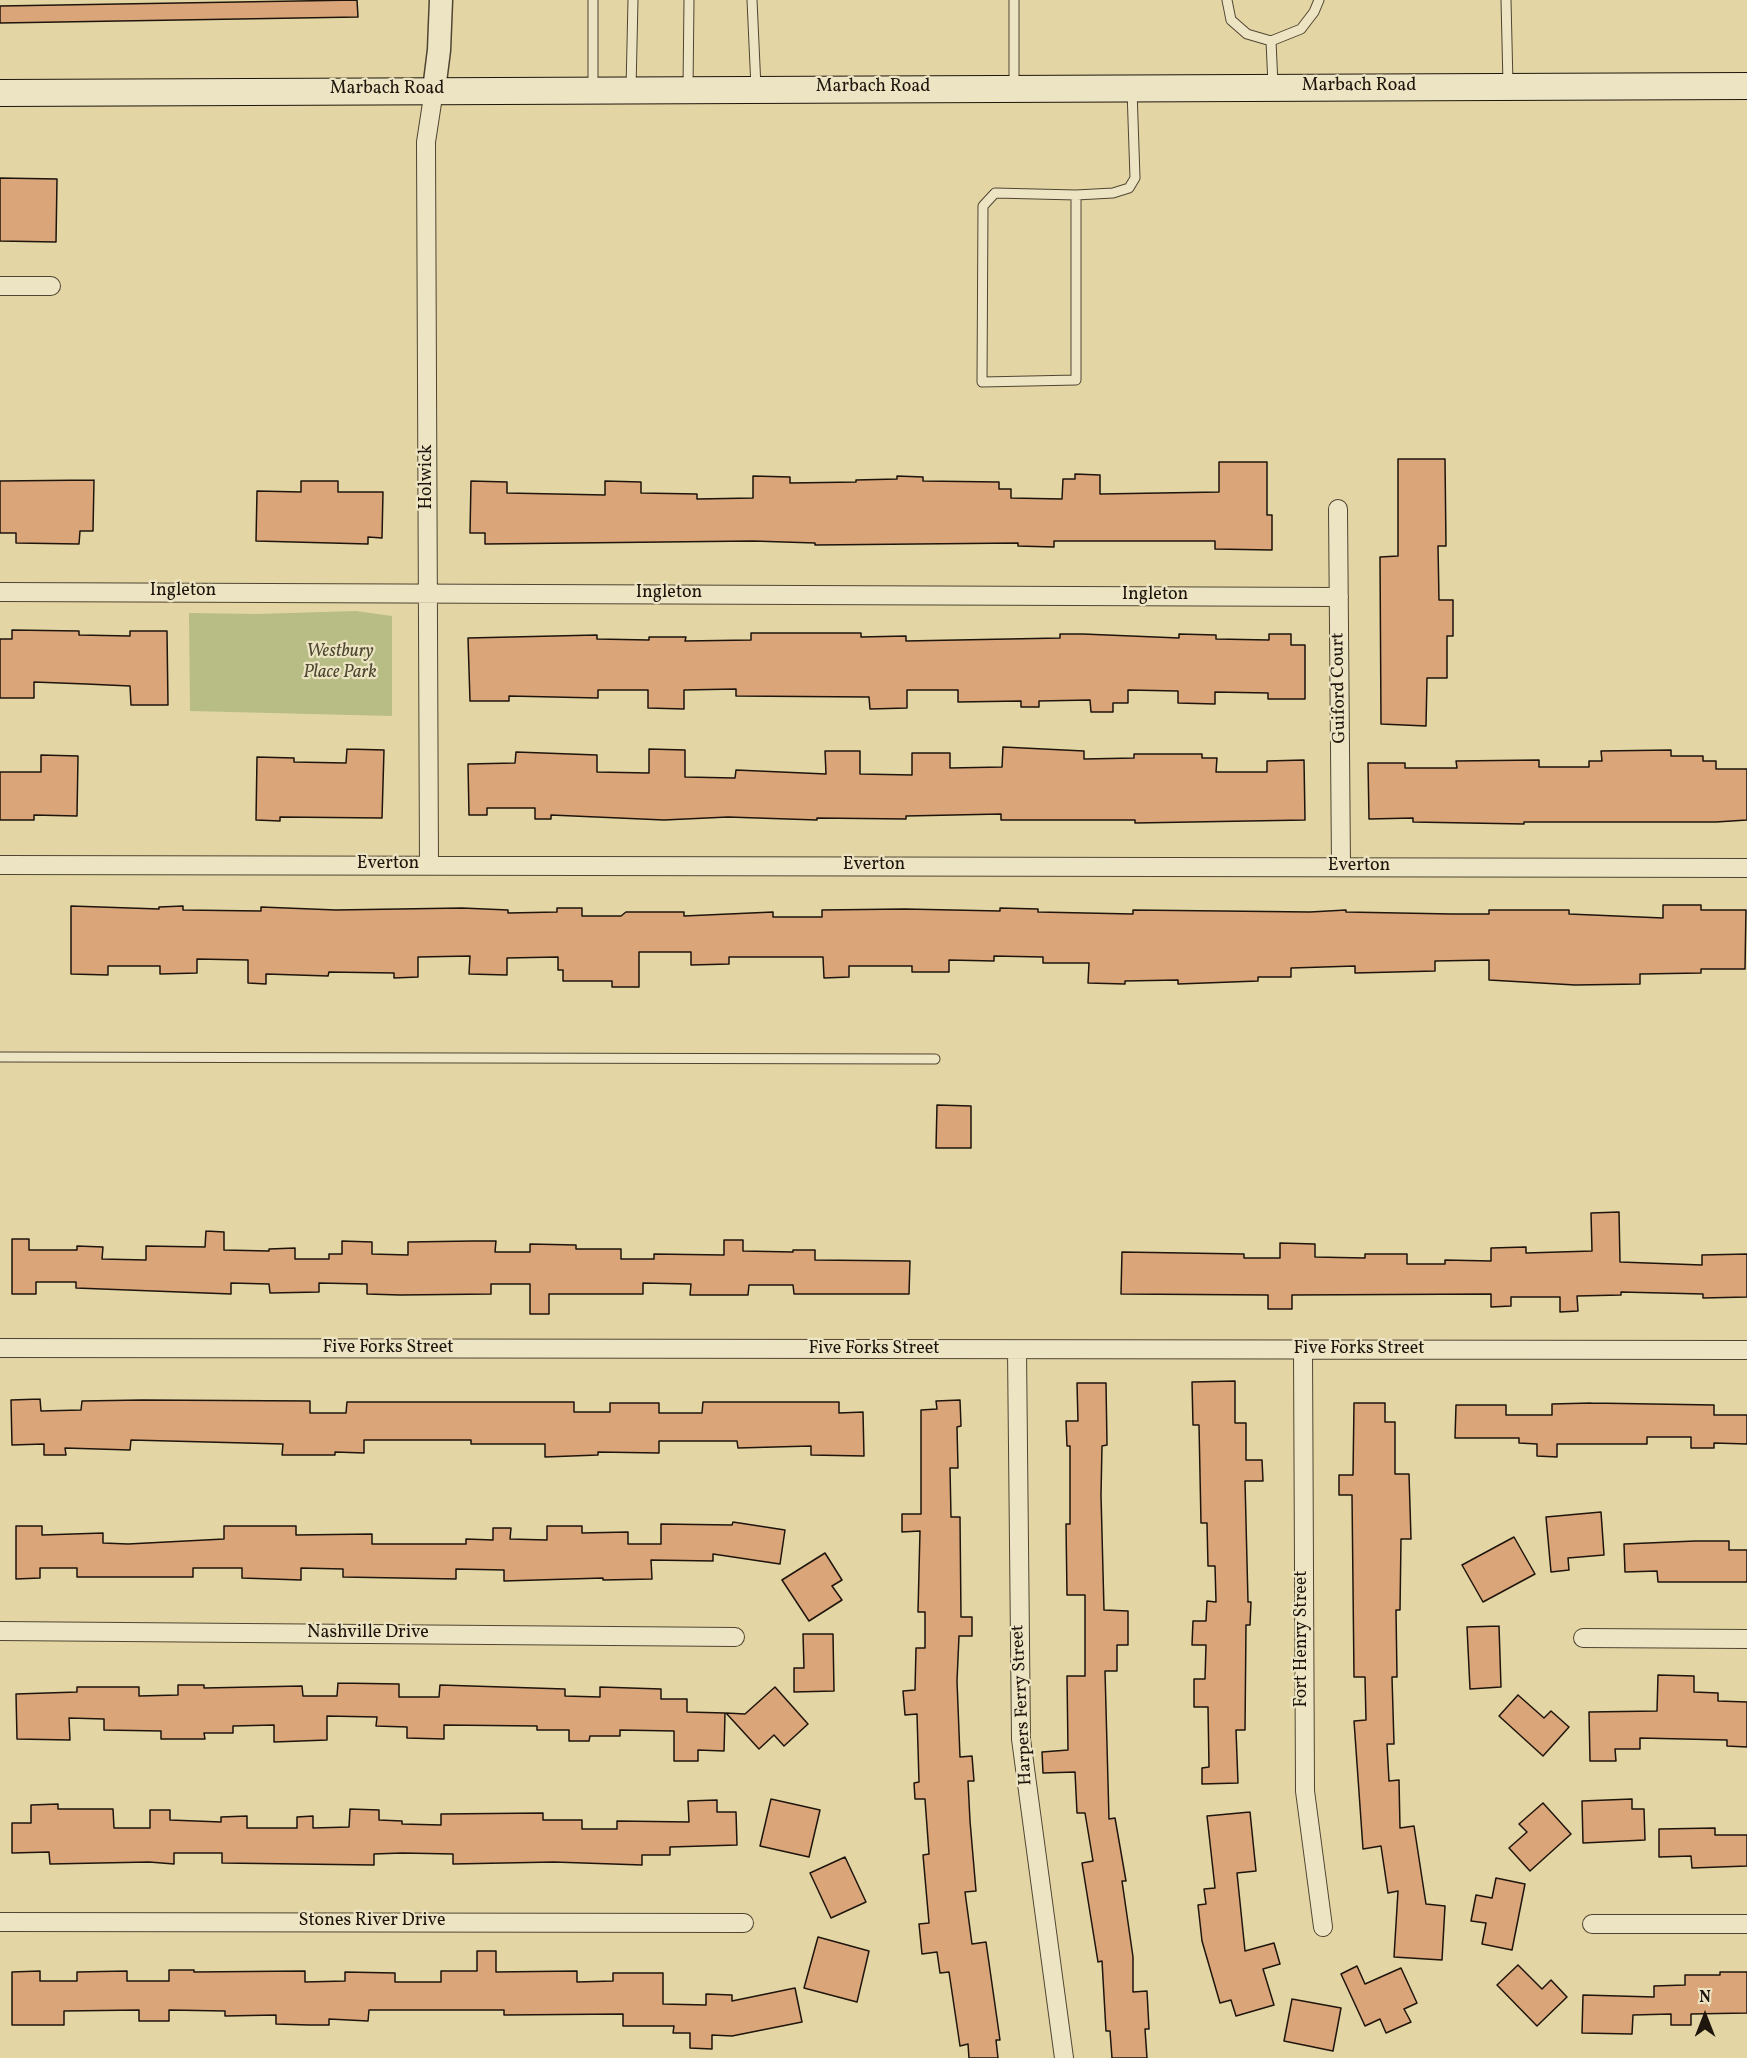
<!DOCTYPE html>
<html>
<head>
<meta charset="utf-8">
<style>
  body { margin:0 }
  #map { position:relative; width:1747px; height:2058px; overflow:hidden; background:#e4d6a4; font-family:Vollkorn,serif }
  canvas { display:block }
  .north { position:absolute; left:1675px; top:1986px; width:60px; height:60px; -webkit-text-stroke:4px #ede4c4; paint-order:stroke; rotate:0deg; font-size:16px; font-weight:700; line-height:24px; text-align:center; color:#1e150c }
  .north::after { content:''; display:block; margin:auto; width:21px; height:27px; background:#1e150c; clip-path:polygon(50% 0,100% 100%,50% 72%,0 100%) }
</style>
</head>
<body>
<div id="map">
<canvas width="1747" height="2058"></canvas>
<div class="north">N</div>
</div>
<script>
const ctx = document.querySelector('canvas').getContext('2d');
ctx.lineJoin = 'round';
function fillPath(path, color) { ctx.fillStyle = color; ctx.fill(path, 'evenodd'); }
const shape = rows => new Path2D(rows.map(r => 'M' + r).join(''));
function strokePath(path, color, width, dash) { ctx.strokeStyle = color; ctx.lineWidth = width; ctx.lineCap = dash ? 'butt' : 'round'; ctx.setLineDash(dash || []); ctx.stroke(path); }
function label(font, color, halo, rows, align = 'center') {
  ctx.font = font + ' Vollkorn,serif'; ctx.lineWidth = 4.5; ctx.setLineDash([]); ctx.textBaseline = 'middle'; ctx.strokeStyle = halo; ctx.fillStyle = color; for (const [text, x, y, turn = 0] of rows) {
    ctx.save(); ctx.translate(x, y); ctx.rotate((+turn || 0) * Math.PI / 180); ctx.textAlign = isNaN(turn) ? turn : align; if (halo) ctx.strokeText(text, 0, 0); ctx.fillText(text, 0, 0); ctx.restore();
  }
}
fillPath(shape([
  [356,611,392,616,392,716,190,711,189,613,256,614]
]), '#b7bd84');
const building = shape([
  [357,0,358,17,0,23,0,6,357,0],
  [0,178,57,179,56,242,0,241,0,178],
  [1398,459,1445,459,1446,546,1438,546,1439,600,1453,600,1453,636,1447,636,1447,678,1427,678,1426,726,1381,724,1380,557,1398,556,1398,459],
  [1219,462,1267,462,1267,515,1272,515,1272,550,1215,549,1215,541,1054,541,1054,547,1018,546,1018,543,815,545,815,543,753,541,485,544,485,533,470,533,471,481,507,482,507,493,605,495,605,481,641,482,641,493,697,494,697,499,753,498,753,476,790,477,790,483,856,482,856,480,897,479,897,476,923,477,923,481,999,482,999,489,1011,489,1011,498,1062,499,1063,479,1075,479,1075,474,1100,475,1100,494,1219,492,1219,462],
  [94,480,93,531,80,531,79,544,16,543,16,533,0,533,0,481,94,480],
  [301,481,338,481,338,492,383,492,382,538,368,537,368,544,256,541,257,491,301,492,301,481],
  [12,630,79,631,79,635,130,636,130,631,167,631,168,705,131,705,130,686,86,684,34,682,34,698,0,698,0,639,12,639,12,630],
  [751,633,861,633,861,637,906,636,906,641,1060,638,1060,634,1083,634,1179,638,1179,634,1216,635,1216,639,1269,640,1269,634,1291,634,1291,645,1305,645,1305,699,1268,699,1268,693,1215,692,1215,704,1178,703,1178,691,1128,690,1128,703,1113,703,1113,712,1091,712,1090,700,1039,701,1039,707,1021,707,1021,701,958,702,958,690,907,690,907,708,870,709,869,697,736,696,736,689,684,690,684,709,648,708,648,690,598,690,598,698,509,696,509,701,470,701,468,638,597,635,597,639,649,640,649,637,686,637,685,641,751,640,751,633],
  [1003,747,1084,751,1084,759,1134,758,1134,754,1202,754,1202,758,1217,758,1216,772,1267,772,1267,761,1304,760,1305,820,1135,823,1135,820,1001,820,1001,814,906,816,906,819,817,818,817,820,728,817,664,820,551,815,551,819,535,819,535,808,487,808,487,815,469,815,468,764,515,763,516,752,597,755,597,772,649,773,649,749,685,750,685,777,735,778,736,770,826,774,825,751,860,751,860,774,912,775,912,753,950,753,950,768,1002,767,1003,747],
  [347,749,384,750,382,818,280,817,280,821,256,820,257,757,294,758,294,762,346,763,347,749],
  [1671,750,1671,756,1703,756,1703,761,1716,761,1716,769,1747,769,1747,820,1716,822,1524,822,1524,824,1413,822,1413,818,1369,819,1368,763,1405,763,1405,768,1457,768,1456,761,1539,760,1539,767,1589,767,1589,761,1602,761,1601,751,1671,750],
  [41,755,78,756,77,816,34,815,34,820,0,820,0,772,41,772,41,755],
  [1663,905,1701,905,1701,910,1746,910,1745,969,1701,969,1701,973,1640,974,1640,984,1575,985,1489,980,1489,960,1435,961,1435,971,1355,973,1355,966,1291,968,1291,977,1258,977,1258,981,1178,984,1178,980,1125,981,1125,984,1088,983,1089,963,1043,963,1043,957,994,956,994,961,949,960,949,972,912,972,912,966,849,966,849,977,824,978,823,957,729,957,729,964,691,965,691,952,639,952,639,987,612,987,612,981,563,981,563,970,558,970,558,957,507,958,507,975,469,974,470,956,418,957,418,977,394,978,394,973,329,972,328,976,266,974,266,984,248,983,248,960,197,959,197,973,160,974,160,966,108,966,108,975,71,974,71,906,159,909,159,907,183,906,183,910,261,911,261,907,336,910,462,908,508,910,508,913,557,912,557,908,582,908,582,916,621,916,626,912,684,912,684,916,773,912,773,917,822,917,822,910,905,909,1000,911,1000,908,1038,909,1038,912,1133,914,1133,910,1310,912,1346,910,1346,912,1452,914,1489,914,1489,910,1569,910,1569,914,1663,918,1663,905],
  [937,1105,971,1106,971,1148,936,1148,937,1105],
  [1619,1212,1620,1262,1702,1265,1702,1255,1747,1254,1747,1297,1703,1298,1703,1294,1621,1292,1621,1295,1577,1296,1578,1311,1560,1312,1560,1297,1511,1297,1511,1306,1491,1307,1491,1294,1292,1295,1292,1309,1268,1309,1268,1295,1121,1294,1122,1252,1244,1254,1244,1258,1280,1258,1280,1243,1315,1244,1315,1257,1365,1258,1365,1254,1407,1254,1407,1264,1445,1264,1445,1260,1491,1261,1491,1248,1526,1247,1526,1253,1592,1251,1591,1213,1619,1212],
  [206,1231,224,1232,224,1250,269,1251,269,1249,295,1248,295,1259,329,1259,329,1254,342,1254,342,1241,372,1242,372,1254,408,1255,408,1242,473,1241,496,1241,495,1252,530,1252,530,1244,576,1245,576,1249,621,1249,621,1259,654,1259,654,1254,724,1255,724,1240,743,1240,743,1251,793,1252,793,1250,815,1250,815,1260,910,1261,909,1294,794,1294,793,1285,749,1285,748,1295,690,1295,691,1284,643,1283,643,1294,549,1294,549,1314,530,1314,530,1284,491,1284,491,1294,400,1295,367,1294,367,1284,319,1283,319,1292,270,1293,269,1284,231,1283,231,1294,76,1288,76,1282,36,1282,36,1294,12,1294,12,1239,29,1239,29,1250,77,1250,77,1246,103,1247,102,1259,146,1260,146,1246,205,1247,206,1231],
  [1235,1381,1235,1423,1246,1423,1246,1460,1262,1460,1263,1481,1245,1481,1248,1602,1251,1602,1250,1625,1246,1625,1245,1730,1236,1730,1238,1783,1202,1784,1202,1768,1209,1767,1208,1707,1194,1707,1194,1679,1205,1679,1206,1645,1192,1645,1193,1621,1206,1621,1207,1601,1216,1602,1215,1566,1208,1566,1207,1523,1201,1523,1199,1425,1193,1425,1192,1382,1235,1381],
  [1077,1383,1106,1383,1107,1445,1102,1446,1101,1495,1104,1610,1128,1611,1128,1645,1117,1645,1117,1671,1105,1671,1109,1819,1115,1818,1126,1881,1122,1881,1133,1957,1133,1992,1147,1991,1149,2029,1145,2029,1147,2058,1112,2058,1110,2031,1106,2031,1102,1961,1098,1962,1082,1863,1093,1861,1085,1813,1077,1813,1075,1772,1043,1773,1042,1752,1068,1750,1067,1676,1085,1676,1085,1595,1067,1595,1066,1524,1070,1524,1070,1446,1067,1446,1066,1421,1078,1421,1077,1383],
  [40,1399,41,1411,81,1410,82,1401,142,1400,310,1401,310,1413,346,1413,347,1402,574,1402,574,1412,610,1412,610,1403,659,1403,659,1413,702,1413,703,1402,839,1402,839,1413,863,1412,864,1456,811,1455,811,1446,738,1448,737,1441,659,1441,659,1453,598,1452,598,1455,545,1457,545,1444,471,1444,471,1440,364,1440,364,1453,335,1452,335,1455,282,1455,283,1444,131,1440,130,1450,65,1448,66,1455,44,1455,44,1444,12,1445,11,1400,40,1399],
  [960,1400,961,1426,957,1427,958,1468,950,1468,951,1517,960,1517,961,1617,972,1617,972,1636,959,1636,957,1681,960,1757,972,1756,974,1781,968,1781,970,1821,976,1891,965,1892,972,1944,986,1942,1000,2040,996,2040,998,2058,969,2058,968,2044,960,2046,949,1972,940,1973,937,1952,922,1954,919,1924,929,1923,923,1855,929,1854,925,1799,915,1799,914,1783,919,1782,917,1714,905,1715,903,1691,915,1690,916,1648,925,1648,925,1612,918,1612,920,1531,902,1532,902,1514,921,1514,921,1410,937,1409,936,1401,960,1400],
  [1354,1403,1385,1403,1385,1422,1395,1422,1395,1474,1409,1474,1411,1539,1401,1539,1400,1610,1396,1610,1397,1677,1392,1677,1394,1744,1387,1744,1389,1781,1399,1780,1400,1828,1414,1826,1426,1904,1445,1906,1442,1960,1394,1957,1398,1891,1388,1893,1381,1846,1363,1849,1354,1721,1366,1720,1365,1677,1354,1677,1352,1495,1339,1495,1339,1475,1353,1475,1354,1403],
  [1591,1403,1714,1405,1714,1415,1747,1415,1747,1444,1714,1443,1714,1448,1691,1448,1691,1437,1647,1437,1647,1444,1557,1444,1557,1457,1537,1456,1537,1444,1519,1443,1519,1438,1455,1438,1456,1405,1506,1405,1506,1415,1552,1415,1552,1404,1591,1403],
  [1601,1512,1604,1555,1568,1558,1569,1570,1551,1572,1546,1517,1601,1512],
  [733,1522,785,1530,780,1564,713,1554,713,1561,651,1560,652,1579,603,1580,603,1578,504,1581,504,1570,456,1569,456,1579,343,1577,343,1569,301,1568,301,1580,242,1578,242,1568,193,1568,193,1577,77,1577,77,1568,40,1568,40,1578,16,1579,16,1526,42,1526,42,1535,103,1533,103,1543,128,1544,224,1539,224,1526,296,1526,296,1535,372,1534,372,1544,466,1544,466,1539,493,1540,493,1528,511,1528,510,1539,547,1540,547,1526,582,1526,582,1533,628,1532,628,1544,661,1544,661,1524,732,1525,733,1522],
  [1514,1537,1535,1574,1483,1602,1462,1565,1514,1537],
  [1695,1541,1729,1541,1729,1550,1747,1550,1747,1582,1658,1582,1657,1571,1625,1572,1624,1544,1695,1541],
  [825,1553,842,1580,832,1586,842,1600,809,1621,782,1580,825,1553],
  [1499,1626,1501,1687,1470,1689,1467,1627,1499,1626],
  [803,1634,833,1634,834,1691,794,1692,794,1668,804,1668,803,1634],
  [1658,1675,1694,1676,1694,1692,1718,1693,1718,1701,1747,1702,1747,1747,1727,1746,1727,1740,1640,1738,1640,1749,1615,1749,1616,1761,1590,1761,1589,1712,1657,1711,1658,1675],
  [338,1683,399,1684,399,1697,439,1697,440,1685,565,1689,565,1696,600,1697,600,1687,661,1689,661,1699,687,1699,687,1712,725,1713,724,1751,698,1750,698,1761,674,1761,674,1731,620,1730,620,1736,590,1736,589,1741,569,1741,569,1730,537,1730,537,1726,444,1725,444,1739,407,1738,407,1727,376,1726,377,1717,327,1716,327,1740,274,1742,274,1725,233,1726,233,1733,204,1733,205,1739,161,1739,161,1731,104,1730,104,1719,69,1718,70,1740,17,1739,16,1694,77,1692,77,1687,139,1687,139,1696,178,1695,178,1685,204,1685,204,1688,302,1686,303,1696,337,1696,338,1683],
  [775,1687,808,1724,784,1746,774,1735,759,1749,726,1713,745,1714,775,1687],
  [1518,1695,1544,1718,1551,1711,1569,1727,1543,1756,1499,1716,1518,1695],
  [771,1799,820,1810,809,1857,760,1846,771,1799],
  [1632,1799,1632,1809,1644,1809,1645,1840,1583,1843,1582,1801,1632,1799],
  [717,1800,717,1812,736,1812,737,1845,670,1847,670,1855,642,1855,642,1865,554,1862,453,1864,453,1854,402,1853,374,1854,374,1865,222,1863,222,1853,174,1853,174,1864,149,1862,50,1864,49,1852,12,1853,12,1823,31,1823,31,1805,58,1804,58,1809,113,1809,114,1828,150,1828,150,1810,170,1810,170,1820,221,1822,221,1817,247,1816,247,1828,297,1828,297,1817,313,1816,313,1828,349,1827,350,1809,379,1810,379,1820,402,1821,402,1824,441,1825,441,1814,543,1813,543,1820,582,1820,582,1829,617,1829,617,1821,689,1822,688,1801,717,1800],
  [1543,1803,1571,1834,1530,1871,1509,1848,1527,1832,1519,1824,1543,1803],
  [1250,1812,1256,1871,1237,1873,1245,1951,1274,1943,1280,1964,1263,1969,1274,2005,1236,2016,1231,2000,1220,2003,1202,1941,1198,1905,1206,1904,1204,1889,1215,1888,1207,1816,1250,1812],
  [1715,1828,1715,1835,1747,1835,1747,1866,1692,1868,1691,1856,1659,1857,1659,1829,1715,1828],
  [845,1857,866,1902,831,1918,810,1873,845,1857],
  [1496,1878,1525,1884,1512,1950,1482,1944,1486,1923,1471,1921,1476,1895,1492,1898,1496,1878],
  [818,1937,869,1951,857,2002,804,1988,818,1937],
  [477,1951,496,1951,496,1972,577,1971,577,1982,613,1981,613,1973,663,1973,663,2004,706,2005,706,1994,732,1995,732,2001,795,1988,802,2022,732,2036,712,2035,712,2049,690,2048,690,2033,673,2033,674,2026,623,2026,623,2014,504,2015,504,2010,369,2010,368,2021,329,2019,329,2025,309,2025,276,2024,276,2015,225,2016,225,2011,169,2010,169,2021,139,2021,139,2010,64,2011,64,2025,12,2025,12,1972,40,1971,40,1981,77,1981,77,1972,127,1971,127,1981,169,1981,169,1970,194,1970,194,1972,305,1971,305,1982,345,1981,345,1972,395,1973,395,1982,441,1982,441,1971,477,1971,477,1951],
  [1518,1965,1542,1989,1551,1980,1567,1997,1537,2026,1497,1985,1518,1965],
  [1357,1966,1365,1984,1401,1968,1417,2003,1404,2009,1411,2022,1386,2033,1380,2019,1365,2026,1341,1974,1357,1966],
  [1720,1972,1747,1972,1747,2013,1691,2014,1691,2025,1671,2025,1671,2014,1633,2015,1632,2034,1582,2033,1583,1995,1654,1997,1654,1986,1685,1985,1685,1975,1720,1975,1720,1972],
  [1292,1999,1341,2008,1333,2051,1284,2041,1292,1999]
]);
fillPath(building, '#dba57a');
strokePath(building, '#1e150c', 1.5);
const service = shape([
  [593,0,593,88],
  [752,0,756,88],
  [1014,0,1014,88],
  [1227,0,1231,20,1247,34,1271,41,1301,29,1314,12,1319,0],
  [1506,0,1508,84],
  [1271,41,1273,85],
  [688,88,689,0],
  [631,89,633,0],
  [1076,195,1076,380,982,382,983,206,995,193,1076,195,1113,193,1129,188,1135,178,1132,90],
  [0,1057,935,1059]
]);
const minor = shape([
  [0,286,51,286],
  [1338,509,1341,867],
  [0,592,1339,597],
  [0,865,1747,868],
  [429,865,426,142,434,90],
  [0,1348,1747,1350],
  [1303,1349,1305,1791,1323,1927],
  [1017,1350,1021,1739,1064,2058],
  [0,1631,735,1637],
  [1583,1638,1747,1639],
  [0,1922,744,1923],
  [1592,1924,1747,1924]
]);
const tertiary = shape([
  [434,90,439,50,441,0]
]);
const secondary = shape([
  [0,93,1747,86]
]);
strokePath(service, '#504532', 11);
strokePath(minor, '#504532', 20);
strokePath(tertiary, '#504532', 25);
strokePath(secondary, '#1e150c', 28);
strokePath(service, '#ede4c4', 9);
strokePath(minor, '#ede4c4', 18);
strokePath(tertiary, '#ede4c4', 22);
strokePath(secondary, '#ede4c4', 26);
label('18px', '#1e150c', '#ede4c4', [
  ["Marbach Road",1359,87],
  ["Marbach Road",873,88],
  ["Marbach Road",387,90],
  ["Holwick",428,477,-90],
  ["Ingleton",183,592],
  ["Ingleton",669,594],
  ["Ingleton",1155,596],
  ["Guiford Court",1340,688,-91],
  ["Everton",388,865],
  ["Everton",874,866],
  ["Everton",1359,867],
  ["Five Forks Street",388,1349],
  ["Five Forks Street",874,1350],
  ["Five Forks Street",1359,1350],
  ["Nashville Drive",368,1634],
  ["Fort Henry Street",1303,1639,-90],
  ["Harpers Ferry Street",1023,1705,-93],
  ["Stones River Drive",372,1922]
]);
label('italic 18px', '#4c4730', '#ede4c4', [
  ["Westbury",340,653],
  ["Place Park",340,674]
]);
</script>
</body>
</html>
